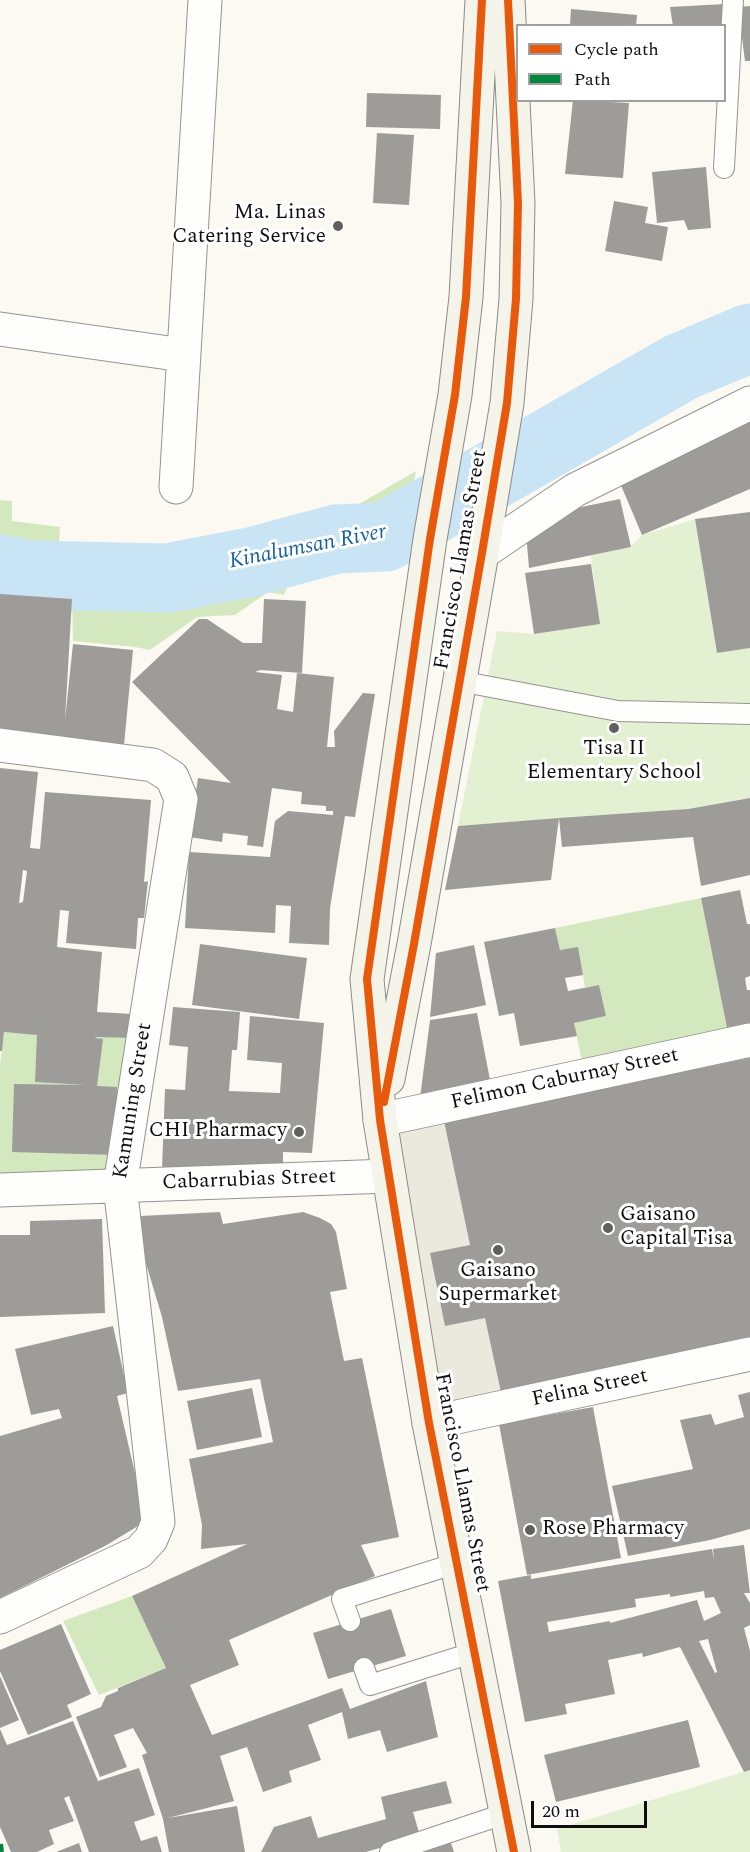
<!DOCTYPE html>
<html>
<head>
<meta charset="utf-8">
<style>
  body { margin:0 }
  #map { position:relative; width:750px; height:1852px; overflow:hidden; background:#fbf9f2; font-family:Spectral,serif }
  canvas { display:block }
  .legend { position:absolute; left:516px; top:24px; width:210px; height:78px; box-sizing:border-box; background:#fff; border:2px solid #9f9f9f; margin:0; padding:8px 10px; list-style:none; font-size:18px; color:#0e0e0e }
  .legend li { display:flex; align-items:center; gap:12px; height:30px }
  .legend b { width:30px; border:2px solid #9f9f9f }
  .scale { position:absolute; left:531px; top:1801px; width:116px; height:27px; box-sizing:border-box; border:3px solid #0e0e0e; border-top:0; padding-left:8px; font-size:18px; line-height:21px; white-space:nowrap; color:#0e0e0e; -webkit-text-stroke:4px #fff; paint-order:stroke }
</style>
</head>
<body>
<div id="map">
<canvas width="750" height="1852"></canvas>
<ul class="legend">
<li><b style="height:8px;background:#e8590c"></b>Cycle path</li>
<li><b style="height:8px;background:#00873e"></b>Path</li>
</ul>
<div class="scale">20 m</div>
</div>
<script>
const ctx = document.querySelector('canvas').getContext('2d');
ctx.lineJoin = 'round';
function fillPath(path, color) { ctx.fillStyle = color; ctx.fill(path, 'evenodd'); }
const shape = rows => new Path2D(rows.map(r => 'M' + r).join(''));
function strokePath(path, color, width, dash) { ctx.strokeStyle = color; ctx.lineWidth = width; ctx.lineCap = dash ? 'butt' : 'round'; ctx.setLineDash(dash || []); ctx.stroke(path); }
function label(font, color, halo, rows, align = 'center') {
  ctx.font = font + ' Spectral,serif'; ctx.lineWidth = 6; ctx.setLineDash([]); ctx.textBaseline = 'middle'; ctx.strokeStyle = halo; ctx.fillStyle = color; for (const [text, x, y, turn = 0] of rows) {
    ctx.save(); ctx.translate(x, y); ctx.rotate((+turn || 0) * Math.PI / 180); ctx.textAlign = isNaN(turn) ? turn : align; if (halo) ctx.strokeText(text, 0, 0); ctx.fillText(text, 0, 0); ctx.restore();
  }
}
fillPath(shape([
  [695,519,717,653,750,648,750,798,688,809,458,826,497,631,534,634,599,624,591,555,631,547,642,535],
  [750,1770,750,1852,561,1852,557,1829]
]), '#e4f0d2');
fillPath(shape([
  [416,471,404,537,379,537,366,549,359,549,297,561,284,595,268,592,235,615,197,617,150,650,135,647,73,641,72,599,55,590,0,582,0,500,12,501,12,521,60,527,59,546,82,545,161,553,219,549,326,523],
  [701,898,728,1033,583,1066,574,1023,606,1016,599,985,585,987,578,948,560,950,555,928],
  [4,1032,134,1038,119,1170,0,1175,0,1065],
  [132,1596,166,1668,99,1695,63,1621]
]), '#d4e8c0');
fillPath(shape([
  [444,1121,502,1397,428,1414,383,1132]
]), '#ebe8de');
strokePath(shape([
  [0,569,28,575,168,578,251,562,336,539,385,537,681,367,750,338]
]), '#c9e5f5', 69);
fillPath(shape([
  [725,4,724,26,673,26,670,7],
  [750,6,750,61,745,61,738,7],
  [571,9,637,15,636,26,570,26],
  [367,93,441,95,440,129,366,127],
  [573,100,629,103,623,178,565,174],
  [377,133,414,135,409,205,373,203],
  [706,167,711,228,688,230,684,220,657,223,652,172],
  [614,201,648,207,645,223,668,227,662,261,605,251],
  [750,419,750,489,642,535,617,476],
  [620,499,631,547,529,568,526,533,562,511],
  [750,512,750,648,717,653,695,519],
  [591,564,600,624,534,634,525,573],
  [0,594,72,599,65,720,73,644,133,650,124,745,0,734],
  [264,599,306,601,302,673,260,670,255,672,282,675,277,709,293,712,297,673,334,677,327,747,335,747,334,731,363,693,375,694,355,817,345,816,330,908,329,945,289,943,291,906,276,905,275,933,185,928,189,852,270,857,275,821,288,811,333,815,333,811,326,811,326,806,301,804,302,792,272,788,263,847,247,845,248,836,223,833,222,842,189,837,198,778,231,783,132,682,199,619,207,619,243,643,262,643],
  [0,768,38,772,30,848,40,849,45,792,151,800,144,882,148,881,144,918,138,918,136,949,66,943,69,911,60,910,57,947,102,952,97,1012,133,1014,131,1038,96,1037,95,1038,103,1039,97,1086,117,1087,115,1155,12,1152,14,1084,86,1085,35,1082,37,1035,4,1032,2,1051,0,1051],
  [23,870,27,871,23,902,19,903],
  [750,798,750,875,701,886,693,837,562,847,559,818,688,809],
  [559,818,551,880,445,890,458,826],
  [740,890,747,924,750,924,750,976,745,978,747,990,750,990,750,1029,728,1033,701,898],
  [555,928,560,950,578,947,583,975,565,978,568,991,599,985,606,1016,574,1023,577,1036,520,1046,514,1013,499,1016,484,942],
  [200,944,307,958,299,1019,192,1005],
  [474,945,486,1005,430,1017,436,953],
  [173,1007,240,1012,237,1050,232,1050,229,1091,280,1093,282,1063,247,1060,250,1016,324,1023,312,1153,283,1152,283,1167,162,1169,165,1089,185,1090,188,1047,169,1045],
  [477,1013,491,1085,420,1098,430,1020],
  [750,1058,750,1346,502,1397,485,1318,445,1326,430,1253,470,1245,444,1121],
  [220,1212,223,1224,303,1212,320,1218,331,1224,336,1232,347,1289,330,1292,344,1361,362,1358,399,1537,361,1545,375,1576,229,1640,239,1665,190,1685,212,1735,342,1688,350,1709,426,1681,438,1737,387,1752,380,1730,348,1739,342,1712,308,1725,321,1760,289,1771,292,1782,263,1792,247,1747,220,1756,234,1801,168,1818,237,1806,245,1852,169,1852,163,1819,142,1755,147,1753,133,1728,114,1735,127,1767,100,1777,76,1717,101,1707,106,1696,118,1691,118,1688,166,1668,132,1596,247,1544,201,1549,202,1525,189,1459,273,1442,260,1379,178,1391,162,1317,142,1250,140,1216],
  [102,1219,105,1313,0,1317,0,1235,30,1235,30,1221],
  [113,1326,128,1393,117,1396,145,1516,138,1526,105,1546,0,1598,0,1436,62,1418,59,1409,31,1415,15,1349],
  [252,1388,262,1437,197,1450,187,1401],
  [750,1392,750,1529,710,1540,628,1556,612,1486,693,1469,680,1420,711,1414,715,1425,744,1417,738,1395],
  [593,1407,621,1558,527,1575,499,1424],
  [744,1545,750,1593,744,1593,750,1603,750,1625,744,1628,750,1651,750,1770,744,1772,680,1647,643,1657,642,1653,608,1660,615,1694,565,1704,567,1714,525,1722,498,1581,531,1575,531,1579,712,1549,714,1560,713,1549],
  [704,1591,705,1598,714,1597,721,1613,704,1621,697,1600,610,1623,610,1621,549,1632,547,1622,636,1607,635,1599,670,1594,670,1597],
  [708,1639,717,1672,715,1673,699,1641],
  [391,1609,406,1656,328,1679,313,1633],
  [61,1624,91,1694,67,1705,72,1717,28,1735,0,1671,0,1650],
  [0,1676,19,1720,0,1728],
  [688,1720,700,1767,556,1802,544,1755],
  [73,1721,98,1781,139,1768,155,1815,134,1822,141,1841,157,1836,162,1852,89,1852,69,1796,64,1798,74,1821,49,1830,54,1844,37,1852,11,1852,0,1827,0,1729,7,1745],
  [446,1781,452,1803,413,1812,420,1836,366,1852,261,1852,274,1827,311,1816,318,1838,386,1819,381,1797],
  [79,1843,82,1852,56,1852],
  [451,1843,454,1852,419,1852,419,1851]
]), '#9e9c98');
const service = shape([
  [724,168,733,0],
  [459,681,618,711,750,714],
  [350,1621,342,1599,457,1563],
  [364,1668,370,1685,475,1652],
  [390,1852,507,1813]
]);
const minor = shape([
  [0,329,183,355],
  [176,487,205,0],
  [482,553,575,490,750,403],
  [0,745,153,765,172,777,181,799,120,1185,158,1522,151,1539,139,1552,0,1617],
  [380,1120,750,1040],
  [0,1190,389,1176],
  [429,1423,750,1354]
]);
const secondary = shape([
  [482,0,466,297,455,395,430,539,367,979,380,1120,429,1423,514,1852],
  [388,1079,414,944,482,553,507,403,516,299,518,203,508,0]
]);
strokePath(service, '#959491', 22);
strokePath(minor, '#959491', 35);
strokePath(secondary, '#8b8a87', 35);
strokePath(service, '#fefefd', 20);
strokePath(minor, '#fefefd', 33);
strokePath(secondary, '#f5f4ea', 33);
strokePath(shape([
  [0,1844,1,1852]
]), '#00873e', 6, [12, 6]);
strokePath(shape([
  [482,0,466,297,455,395,430,539,367,979,380,1120,429,1423,514,1852],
  [384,1102,414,944,482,553,507,403,516,299,518,203,508,0]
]), '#e8590c', 8);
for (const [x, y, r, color] of [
  [338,226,6,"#61605e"],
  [614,728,6,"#61605e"],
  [299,1132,6,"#61605e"],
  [608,1228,6,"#61605e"],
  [498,1250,6,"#61605e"],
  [530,1530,6,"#61605e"]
]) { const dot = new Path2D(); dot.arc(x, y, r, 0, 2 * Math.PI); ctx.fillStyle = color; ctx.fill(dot); strokePath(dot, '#fff', 2); }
label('21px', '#0e0e0e', '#fff', [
  ["Ma. Linas",326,214],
  ["Catering Service",326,238],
  ["Tisa II",614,750,"center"],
  ["Elementary School",614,774,"center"],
  ["CHI Pharmacy",287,1132],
  ["Gaisano",620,1216,"left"],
  ["Capital Tisa",620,1240,"left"],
  ["Gaisano",498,1272,"center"],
  ["Supermarket",498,1296,"center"],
  ["Rose Pharmacy",542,1530,"left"]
], 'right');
label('21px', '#0e0e0e', '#fff', [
  ["Francisco Llamas Street",462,560,-80],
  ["Felimon Caburnay Street",565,1080,-12],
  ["Kamuning Street",134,1101,-81],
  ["Cabarrubias Street",249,1181,-2],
  ["Felina Street",590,1389,-12],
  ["Francisco Llamas Street",461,1483,79]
]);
label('italic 22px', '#1762a0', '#fff', [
  ["Kinalumsan River",308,548,-11]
]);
</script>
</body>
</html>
